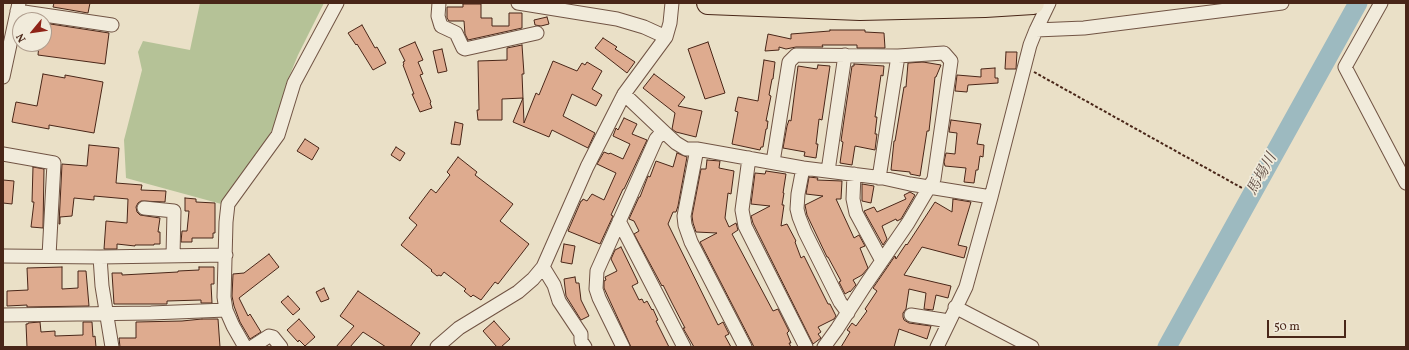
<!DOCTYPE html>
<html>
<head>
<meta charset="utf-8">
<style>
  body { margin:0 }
  #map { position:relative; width:1409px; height:350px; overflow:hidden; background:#eae0c7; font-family:Vollkorn,serif }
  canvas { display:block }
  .frame { position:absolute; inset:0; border:4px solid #492618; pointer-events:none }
  .north { position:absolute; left:12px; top:12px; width:40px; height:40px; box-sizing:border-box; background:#f1ebdb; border:1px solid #ae9c8d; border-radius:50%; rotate:241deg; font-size:11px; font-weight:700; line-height:16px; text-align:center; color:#492618 }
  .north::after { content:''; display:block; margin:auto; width:14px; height:18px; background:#8f2418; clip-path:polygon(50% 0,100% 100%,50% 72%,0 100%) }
  .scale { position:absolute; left:1267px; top:320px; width:79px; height:18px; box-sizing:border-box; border:2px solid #492618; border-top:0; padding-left:5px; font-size:12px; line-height:14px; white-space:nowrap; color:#492618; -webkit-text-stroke:3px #f1ebdb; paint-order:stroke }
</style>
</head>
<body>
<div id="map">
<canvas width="1409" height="350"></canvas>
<div class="frame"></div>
<div class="north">N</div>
<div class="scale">50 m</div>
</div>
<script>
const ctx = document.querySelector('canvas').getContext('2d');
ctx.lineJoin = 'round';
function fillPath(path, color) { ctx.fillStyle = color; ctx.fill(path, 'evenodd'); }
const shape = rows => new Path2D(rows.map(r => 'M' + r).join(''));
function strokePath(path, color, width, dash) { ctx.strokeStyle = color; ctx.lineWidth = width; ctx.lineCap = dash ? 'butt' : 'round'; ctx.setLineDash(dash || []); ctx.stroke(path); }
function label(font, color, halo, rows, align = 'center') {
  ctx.font = font + ' Vollkorn,"Noto Serif JP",serif'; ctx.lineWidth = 3.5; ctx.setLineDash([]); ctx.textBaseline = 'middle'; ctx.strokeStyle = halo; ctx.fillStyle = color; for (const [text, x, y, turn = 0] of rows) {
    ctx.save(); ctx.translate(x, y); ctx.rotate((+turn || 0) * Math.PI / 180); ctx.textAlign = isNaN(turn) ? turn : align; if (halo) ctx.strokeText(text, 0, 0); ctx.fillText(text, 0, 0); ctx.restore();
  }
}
fillPath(shape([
  [200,3,324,3,298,55,287,82,273,128,256,158,225,205,126,178,124,140,142,70,138,52,143,41,190,50]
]), '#b5c297');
strokePath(shape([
  [1167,347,1358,3]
]), '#9dbac0', 19);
const building = shape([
  [54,3,90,3,88,13,53,7,54,3],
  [463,4,481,4,481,18,492,18,492,26,509,26,509,13,522,13,522,28,468,40,465,34,464,21,449,21,447,18,447,7,463,7,463,4],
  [547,17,549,24,541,26,535,25,534,20,547,17],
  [44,23,109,33,105,64,38,55,39,44,44,44,44,23],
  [362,25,375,48,377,47,386,63,373,70,357,44,356,45,348,33,362,25],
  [830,30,865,30,865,32,884,33,885,48,857,48,857,45,822,45,823,47,796,47,786,49,779,47,779,50,765,51,768,34,791,39,791,34,830,31,830,30],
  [603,38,617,47,615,49,635,62,627,73,595,48,603,38],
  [415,42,423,60,418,62,423,74,420,75,431,102,430,103,432,108,420,112,412,94,414,94,403,65,404,64,403,62,405,61,399,49,415,42],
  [708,42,725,93,705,99,688,49,708,42],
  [522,45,524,74,522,74,524,123,536,93,539,95,553,61,577,71,582,63,585,65,587,62,602,71,592,89,602,95,596,106,572,94,563,116,595,133,588,148,552,130,549,137,513,122,523,98,502,99,502,120,478,120,477,110,479,110,478,61,507,60,507,48,522,45],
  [442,49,447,71,438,73,433,51,442,49],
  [1006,52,1017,52,1016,69,1005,69,1006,52],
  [764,60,775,62,773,79,772,79,769,95,771,96,766,121,768,121,767,129,766,129,763,147,761,147,760,150,732,144,738,112,735,111,738,97,758,101,764,60],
  [923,62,941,65,936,77,935,77,929,131,927,131,920,176,910,174,910,172,891,170,894,141,895,141,904,87,906,87,908,63,923,62],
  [854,64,884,66,883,76,881,75,875,117,877,117,875,134,877,134,875,150,855,146,852,165,840,163,843,142,841,141,844,120,852,66,854,66,854,64],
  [818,65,830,66,822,120,819,119,816,144,818,144,816,158,804,156,805,152,783,148,787,126,789,120,791,121,798,66,817,69,818,65],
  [995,68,995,78,998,78,998,83,968,85,967,92,955,91,957,75,981,77,981,69,995,68],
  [43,74,65,78,65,75,103,82,94,133,49,125,49,129,12,122,16,102,37,106,43,74],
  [654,74,685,97,678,106,702,111,696,137,676,132,672,129,675,113,643,88,654,74],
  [624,118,637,124,632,134,647,140,624,189,623,189,611,215,613,216,600,244,568,231,581,201,582,201,583,199,587,201,592,194,604,200,616,173,597,164,604,152,609,154,610,153,623,159,630,144,613,136,616,128,618,130,624,118],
  [951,120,981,124,977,144,984,145,983,157,980,156,978,170,976,170,974,183,964,182,966,168,945,166,944,162,946,153,955,154,957,133,949,132,951,120],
  [455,122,463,124,460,145,451,144,455,122],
  [305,139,319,148,312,160,297,151,305,139],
  [89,145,119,148,116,183,142,185,141,190,166,191,165,202,141,201,138,203,136,207,137,212,140,215,160,218,158,232,160,232,160,244,154,244,154,245,135,245,135,246,117,244,117,249,104,249,106,221,127,223,128,199,94,196,94,200,74,198,72,216,60,217,60,224,59,224,62,164,87,166,89,145],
  [396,147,405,153,400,161,391,155,396,147],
  [677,153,687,157,678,206,676,212,673,212,668,224,718,325,723,322,729,334,725,336,731,347,694,347,683,328,685,328,672,303,663,285,662,286,634,234,639,231,634,221,629,219,639,197,640,197,648,176,650,177,656,161,673,167,677,153],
  [458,157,477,172,475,175,513,204,500,221,529,244,498,284,495,282,481,300,473,295,471,297,464,291,466,289,444,272,441,276,439,275,437,276,431,271,432,270,401,245,417,225,409,218,431,189,436,193,450,175,447,172,458,157],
  [707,160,720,161,719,168,734,171,731,194,728,193,725,218,729,227,736,223,738,230,732,234,773,311,778,309,789,331,787,333,791,343,789,343,791,347,754,347,700,242,717,233,696,232,693,223,692,216,701,169,706,169,707,160],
  [33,167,44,169,43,228,31,227,34,202,32,202,33,167],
  [766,171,786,174,783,193,784,193,782,205,784,205,781,226,787,224,796,241,795,242,801,258,804,256,828,304,830,304,836,316,834,319,818,327,821,332,818,334,821,338,813,344,753,223,751,216,770,206,751,204,755,173,765,174,766,171],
  [809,177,818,178,817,180,842,181,841,199,836,199,854,238,859,235,865,246,860,248,868,268,862,275,853,280,856,285,850,292,850,291,845,294,839,282,841,281,828,257,827,257,807,215,805,205,823,196,806,194,809,177],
  [3,180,14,181,12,204,3,203,3,180],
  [862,184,874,186,871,203,862,201,862,184],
  [910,192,915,195,901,219,897,221,896,219,882,226,887,239,883,245,864,211,874,207,877,212,906,199,904,195,910,192],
  [185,198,196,199,196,202,215,203,215,233,213,233,213,238,192,238,192,242,181,242,182,231,187,231,189,211,185,211,185,198],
  [953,199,971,202,958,245,967,247,964,258,922,247,904,275,951,286,948,298,936,295,933,310,924,309,926,293,909,289,906,309,903,313,903,317,904,320,909,323,931,326,927,339,899,329,894,347,841,347,850,332,847,330,852,323,856,326,867,311,865,309,877,291,873,288,895,256,896,259,906,244,907,245,935,202,952,212,953,199],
  [564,244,575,246,572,264,561,262,564,244],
  [621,247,637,280,638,283,632,286,639,300,642,299,644,303,647,301,652,310,653,309,658,320,656,321,669,347,631,347,604,288,604,281,606,280,605,277,617,271,611,259,615,250,621,247],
  [269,254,279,267,239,298,248,316,250,314,261,332,250,339,240,322,234,306,232,296,233,274,244,273,269,254],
  [62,267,62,289,78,288,78,271,86,271,89,306,27,307,27,305,7,306,7,291,28,290,27,268,62,267],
  [199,267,214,267,214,284,211,284,212,303,201,303,201,300,167,301,167,304,114,304,112,273,122,273,122,275,178,272,178,271,199,270,199,267],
  [575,277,576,283,579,283,581,300,589,316,581,320,566,296,564,279,575,277],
  [324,288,329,299,321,302,316,292,324,288],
  [358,291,420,333,410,347,386,347,363,332,350,347,336,347,354,326,340,316,358,291],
  [288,296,300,309,293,315,281,302,288,296],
  [202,319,218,319,220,347,120,347,119,338,136,338,136,322,182,321,202,319],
  [299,319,315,337,305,346,299,340,298,342,287,330,299,319],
  [494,321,510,339,501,347,497,347,483,331,494,321],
  [40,322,41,332,55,331,55,336,83,335,83,322,92,322,93,337,95,336,96,347,27,347,26,324,28,324,28,323,40,322]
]);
fillPath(building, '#deab8f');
strokePath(building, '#492618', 1);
const street = shape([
  [439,3,438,16,441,26,456,33,463,48,465,49,537,33],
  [518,3,617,19,644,27,666,37],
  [1381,3,1345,67,1406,183],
  [17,11,112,25],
  [1036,30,1084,28,1282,3],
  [3,77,19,3],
  [624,94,663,131,676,143,686,149,697,149,803,168,883,178,910,184,991,197],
  [697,149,684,216,685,225,691,242,745,347],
  [3,154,54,163,49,256],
  [749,158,742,210,745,226,806,347],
  [773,162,789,62,796,55,898,56,944,53,951,61,934,179,908,223,866,284,837,329,824,347],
  [803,168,798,194,797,209,799,217,805,232,840,302,848,313],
  [828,171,845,55],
  [854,174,853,199,856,213,882,261],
  [879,178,898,56],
  [144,208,174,211,173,256],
  [619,221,684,347],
  [3,256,100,257,226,255],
  [100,257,102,286,112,347],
  [543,267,554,285,559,301,581,334,581,341,585,347],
  [955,307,1032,347],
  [3,315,151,313,226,310],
  [911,315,949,321],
  [245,347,233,326,226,310,224,297,226,222,228,204,278,135,294,83,337,3],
  [252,347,269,336,273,337,281,347],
  [437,347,459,328,518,292,533,279,543,267,587,167,624,94,666,37,670,23,672,3],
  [623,347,599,298,596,289,597,271,656,139,663,131],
  [937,347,966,287,991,197,1030,45,1036,30,1049,3]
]);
const highway = shape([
  [708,3,860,9,985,6,1033,3]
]);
strokePath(street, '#715444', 15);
strokePath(highway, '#492618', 24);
strokePath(shape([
  [1034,72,1242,188]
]), '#492618', 2, [3, 2]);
strokePath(street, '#f1ebdb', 13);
strokePath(highway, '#eae0c7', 22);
label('italic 15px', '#5e4b42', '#f1ebdb', [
  ["馬場川",1263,175,-61]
]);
</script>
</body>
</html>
